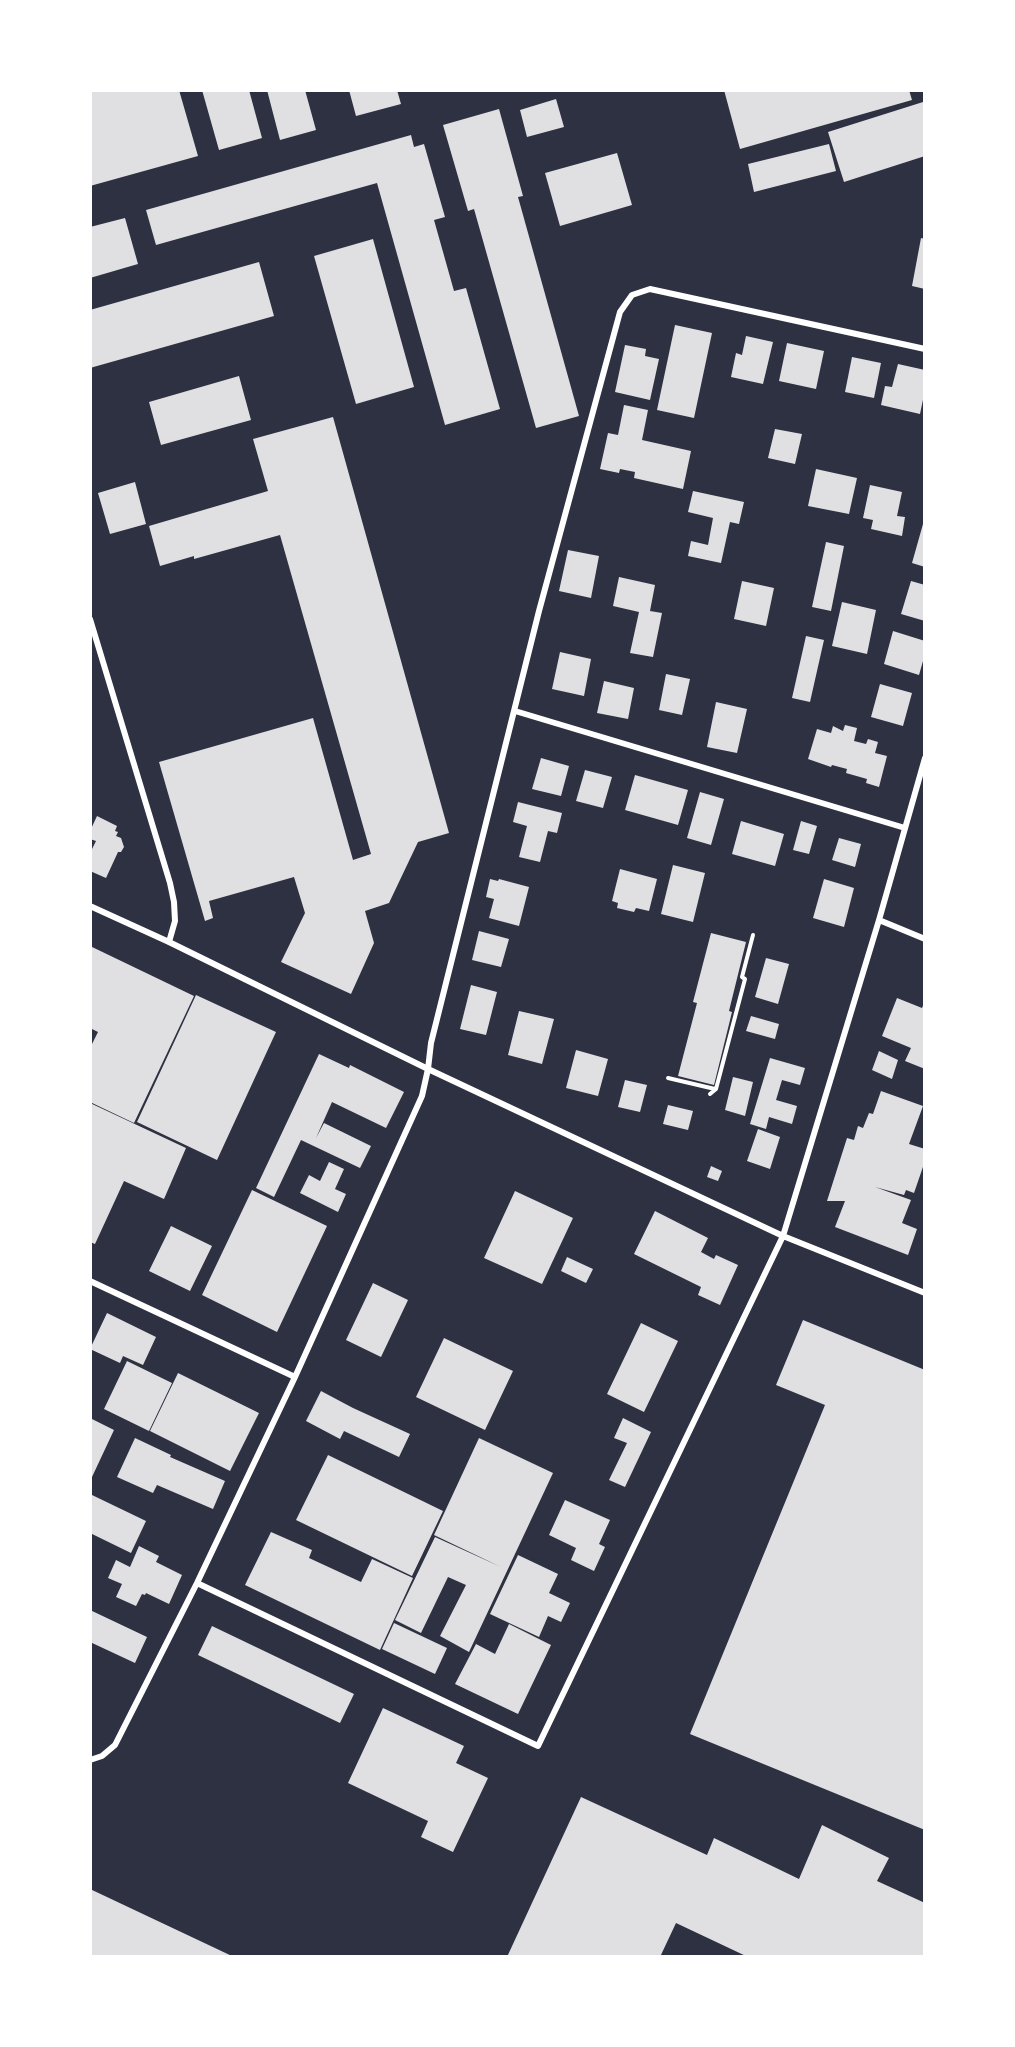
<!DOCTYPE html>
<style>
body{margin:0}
#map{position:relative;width:1015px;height:2047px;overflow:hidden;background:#2d3142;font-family:"Asap Condensed",sans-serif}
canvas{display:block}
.frame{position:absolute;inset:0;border:92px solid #fff;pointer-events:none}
</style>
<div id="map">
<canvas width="1015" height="2047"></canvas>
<div class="frame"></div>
</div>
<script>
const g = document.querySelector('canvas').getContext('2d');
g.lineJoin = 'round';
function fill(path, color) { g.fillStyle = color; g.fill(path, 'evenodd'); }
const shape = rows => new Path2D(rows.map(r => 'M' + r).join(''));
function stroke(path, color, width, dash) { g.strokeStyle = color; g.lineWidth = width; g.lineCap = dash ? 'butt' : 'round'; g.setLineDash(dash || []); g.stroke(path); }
fill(shape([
 [90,90,179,90,198,156,90,186],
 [202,90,249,90,262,138,219,150],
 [267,90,305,90,316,130,280,140],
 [349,90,397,90,401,104,356,116],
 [724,90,909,90,912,100,740,149],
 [556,99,564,127,527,137,520,110],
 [923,102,925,108,925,156,844,182,828,132],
 [499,109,523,196,518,197,579,416,536,428,474,209,468,211,443,125],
 [411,135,414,147,424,144,445,217,434,220,454,291,466,288,500,409,445,425,377,183,156,245,146,210],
 [829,144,836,171,754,192,748,164],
 [617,153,632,205,560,226,545,173],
 [125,218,138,264,90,278,90,227],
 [921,238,925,239,925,289,912,286],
 [373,239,414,387,356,404,314,256],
 [259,262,274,316,90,368,90,310],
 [675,325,712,333,694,418,657,410],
 [746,336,773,342,763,384,731,377,736,353,742,355],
 [787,343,824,351,816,389,779,381],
 [625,345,646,349,645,356,659,359,650,400,615,392],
 [852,357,881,363,874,398,845,392],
 [898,364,925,370,925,390,920,414,881,405,885,386,892,387],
 [239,376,251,420,161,445,149,402],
 [624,405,648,410,642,440,691,451,683,489,634,478,635,472,620,469,619,473,600,469,608,433,618,435],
 [333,417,449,833,418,842,389,903,365,911,374,943,351,994,281,962,305,913,294,877,209,901,213,918,205,921,159,762,313,718,353,860,371,854,280,535,194,559,194,556,160,566,149,526,268,491,253,439],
 [775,429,802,434,795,464,768,458],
 [816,469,857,478,849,514,808,506],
 [135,482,146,524,110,534,98,493],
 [870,485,902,492,897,516,905,517,902,536,871,529,873,520,863,518],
 [693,491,744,502,739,524,730,522,721,563,688,556,691,541,708,545,713,518,688,512],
 [923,524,925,524,925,567,912,563],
 [826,542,844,546,831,611,812,607],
 [568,550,599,556,591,598,559,591],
 [619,577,655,585,650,611,662,613,653,657,630,653,639,612,613,606],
 [742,581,774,588,766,626,734,619],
 [911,581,925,585,925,621,901,614],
 [842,602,876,610,867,654,832,646],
 [893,631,925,641,925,654,919,675,884,664],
 [806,636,824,640,810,702,792,698],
 [560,652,591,659,584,696,552,689],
 [666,674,690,679,682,715,659,710],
 [604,681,634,688,628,719,597,713],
 [880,684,912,693,903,726,871,717],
 [716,702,747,709,737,753,707,747],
 [845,725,857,728,854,741,866,744,868,739,878,742,875,753,887,756,879,787,866,783,867,779,846,773,847,769,832,765,831,767,808,759,817,729,831,733,833,726,843,731],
 [541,758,569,766,561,796,532,789],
 [585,770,612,777,603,808,576,801],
 [635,775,688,790,678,825,625,810],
 [700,792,724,799,711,845,687,838],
 [518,802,562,813,557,833,548,831,540,862,519,857,527,826,513,822],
 [97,816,117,826,115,831,118,832,116,836,121,838,124,847,121,852,118,852,106,878,90,871,90,853,96,841,90,839,90,831],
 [741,821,784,834,775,866,732,854],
 [801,821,817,826,809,854,793,850],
 [839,838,861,844,855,867,832,860],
 [673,865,705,873,693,922,661,914],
 [620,869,657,879,649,911,636,908,634,912,617,908,618,903,612,901],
 [490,879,498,881,499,879,529,887,519,926,489,918,494,899,486,897],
 [824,879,854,888,844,927,813,918],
 [479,931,509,939,501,967,472,960],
 [711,933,746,942,729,1011,732,1012,714,1085,678,1076,697,1003,693,1002],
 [90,946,194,996,134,1123,90,1102,90,1048,98,1032,90,1028],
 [766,958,789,964,778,1004,755,997],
 [471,985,497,992,486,1035,460,1029],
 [196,995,276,1032,217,1160,137,1122],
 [897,998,922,1008,925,1001,925,1069,905,1061,911,1048,882,1036],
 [519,1011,554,1019,542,1064,508,1055],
 [751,1016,779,1024,775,1039,746,1031],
 [576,1050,608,1059,598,1096,566,1088],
 [879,1051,898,1060,892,1079,872,1070],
 [319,1054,349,1068,350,1065,404,1092,386,1128,332,1102,316,1138,324,1123,371,1146,360,1168,301,1140,274,1197,256,1188],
 [770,1058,805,1068,800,1085,782,1080,776,1100,797,1106,792,1124,769,1117,766,1129,750,1124],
 [733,1077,753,1082,745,1116,725,1110],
 [625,1080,647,1085,640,1112,618,1107],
 [881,1091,923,1106,909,1144,925,1149,925,1161,914,1193,906,1190,904,1195,875,1187,911,1200,902,1223,917,1229,908,1255,835,1227,845,1201,827,1201,847,1138,854,1140,858,1126,863,1128,869,1113,873,1114],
 [90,1103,186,1148,164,1199,124,1181,95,1244,90,1242],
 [668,1105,693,1111,688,1130,663,1124],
 [758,1129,780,1137,770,1169,747,1161],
 [329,1162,344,1169,335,1189,346,1194,338,1212,300,1193,309,1175,320,1181],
 [711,1166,722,1171,718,1181,707,1177],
 [252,1190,327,1226,277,1332,202,1295],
 [515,1191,573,1218,542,1284,484,1258],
 [655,1211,708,1238,701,1252,714,1259,716,1255,738,1265,720,1305,698,1295,701,1287,634,1254],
 [171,1226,212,1246,190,1291,149,1271],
 [567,1257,593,1269,586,1283,561,1271],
 [373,1283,408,1300,381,1357,346,1340],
 [107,1313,156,1337,143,1365,123,1356,120,1363,90,1349],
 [803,1320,925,1370,925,1830,690,1734,825,1405,776,1385],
 [641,1323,678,1341,644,1412,607,1394],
 [444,1338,513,1371,485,1430,416,1397],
 [127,1361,172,1383,149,1431,104,1409],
 [178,1373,259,1413,230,1471,150,1431],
 [321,1391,353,1408,410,1434,399,1457,344,1431,340,1439,306,1421],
 [90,1418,114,1430,92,1477,90,1477],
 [623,1418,651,1432,625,1487,609,1480,627,1443,614,1438],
 [135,1438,171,1455,170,1457,225,1481,213,1509,157,1485,153,1493,117,1477],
 [479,1438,553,1473,469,1652,440,1636,466,1585,448,1577,421,1633,395,1620,435,1537,501,1567,434,1535],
 [328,1455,443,1511,412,1576,296,1520],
 [92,1495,146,1521,131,1553,90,1533,90,1499],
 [565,1500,610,1520,599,1544,605,1547,594,1571,571,1560,576,1548,549,1535],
 [271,1532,312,1550,309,1558,361,1582,372,1559,413,1578,380,1650,245,1585],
 [139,1546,159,1556,156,1562,182,1575,169,1604,146,1593,145,1595,142,1594,136,1606,116,1597,122,1584,108,1578,116,1560,130,1567],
 [518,1555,558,1574,549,1593,570,1603,561,1622,548,1616,539,1637,490,1614],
 [90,1610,147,1637,135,1663,90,1642],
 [394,1623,447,1648,435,1674,382,1649],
 [509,1624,551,1645,518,1714,455,1684,476,1644,495,1654],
 [212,1626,354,1694,340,1723,198,1655],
 [383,1708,464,1746,456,1763,488,1778,453,1852,421,1837,428,1821,348,1783],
 [581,1797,707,1855,714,1838,799,1879,822,1825,889,1858,877,1881,925,1903,925,1957,748,1957,676,1923,660,1957,507,1957],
 [90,1889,234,1957,90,1957]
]), '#e0e0e3');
stroke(shape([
 [668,1078,715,1089],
 [710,1094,716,1089,745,979,742,977,753,935]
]), '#fff', 4);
stroke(shape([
 [90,619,170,883,174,902,175,921,169,942],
 [515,711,905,828],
 [90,906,169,942,428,1069,783,1236,925,1293],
 [879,920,925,939],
 [90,1281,295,1377],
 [197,1583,538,1746,783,1236,879,920,925,758],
 [90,1760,102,1756,115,1745,197,1583,295,1377,422,1096,428,1069,431,1043,539,611,620,312,632,295,650,289,925,349]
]), '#fff', 6);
</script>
